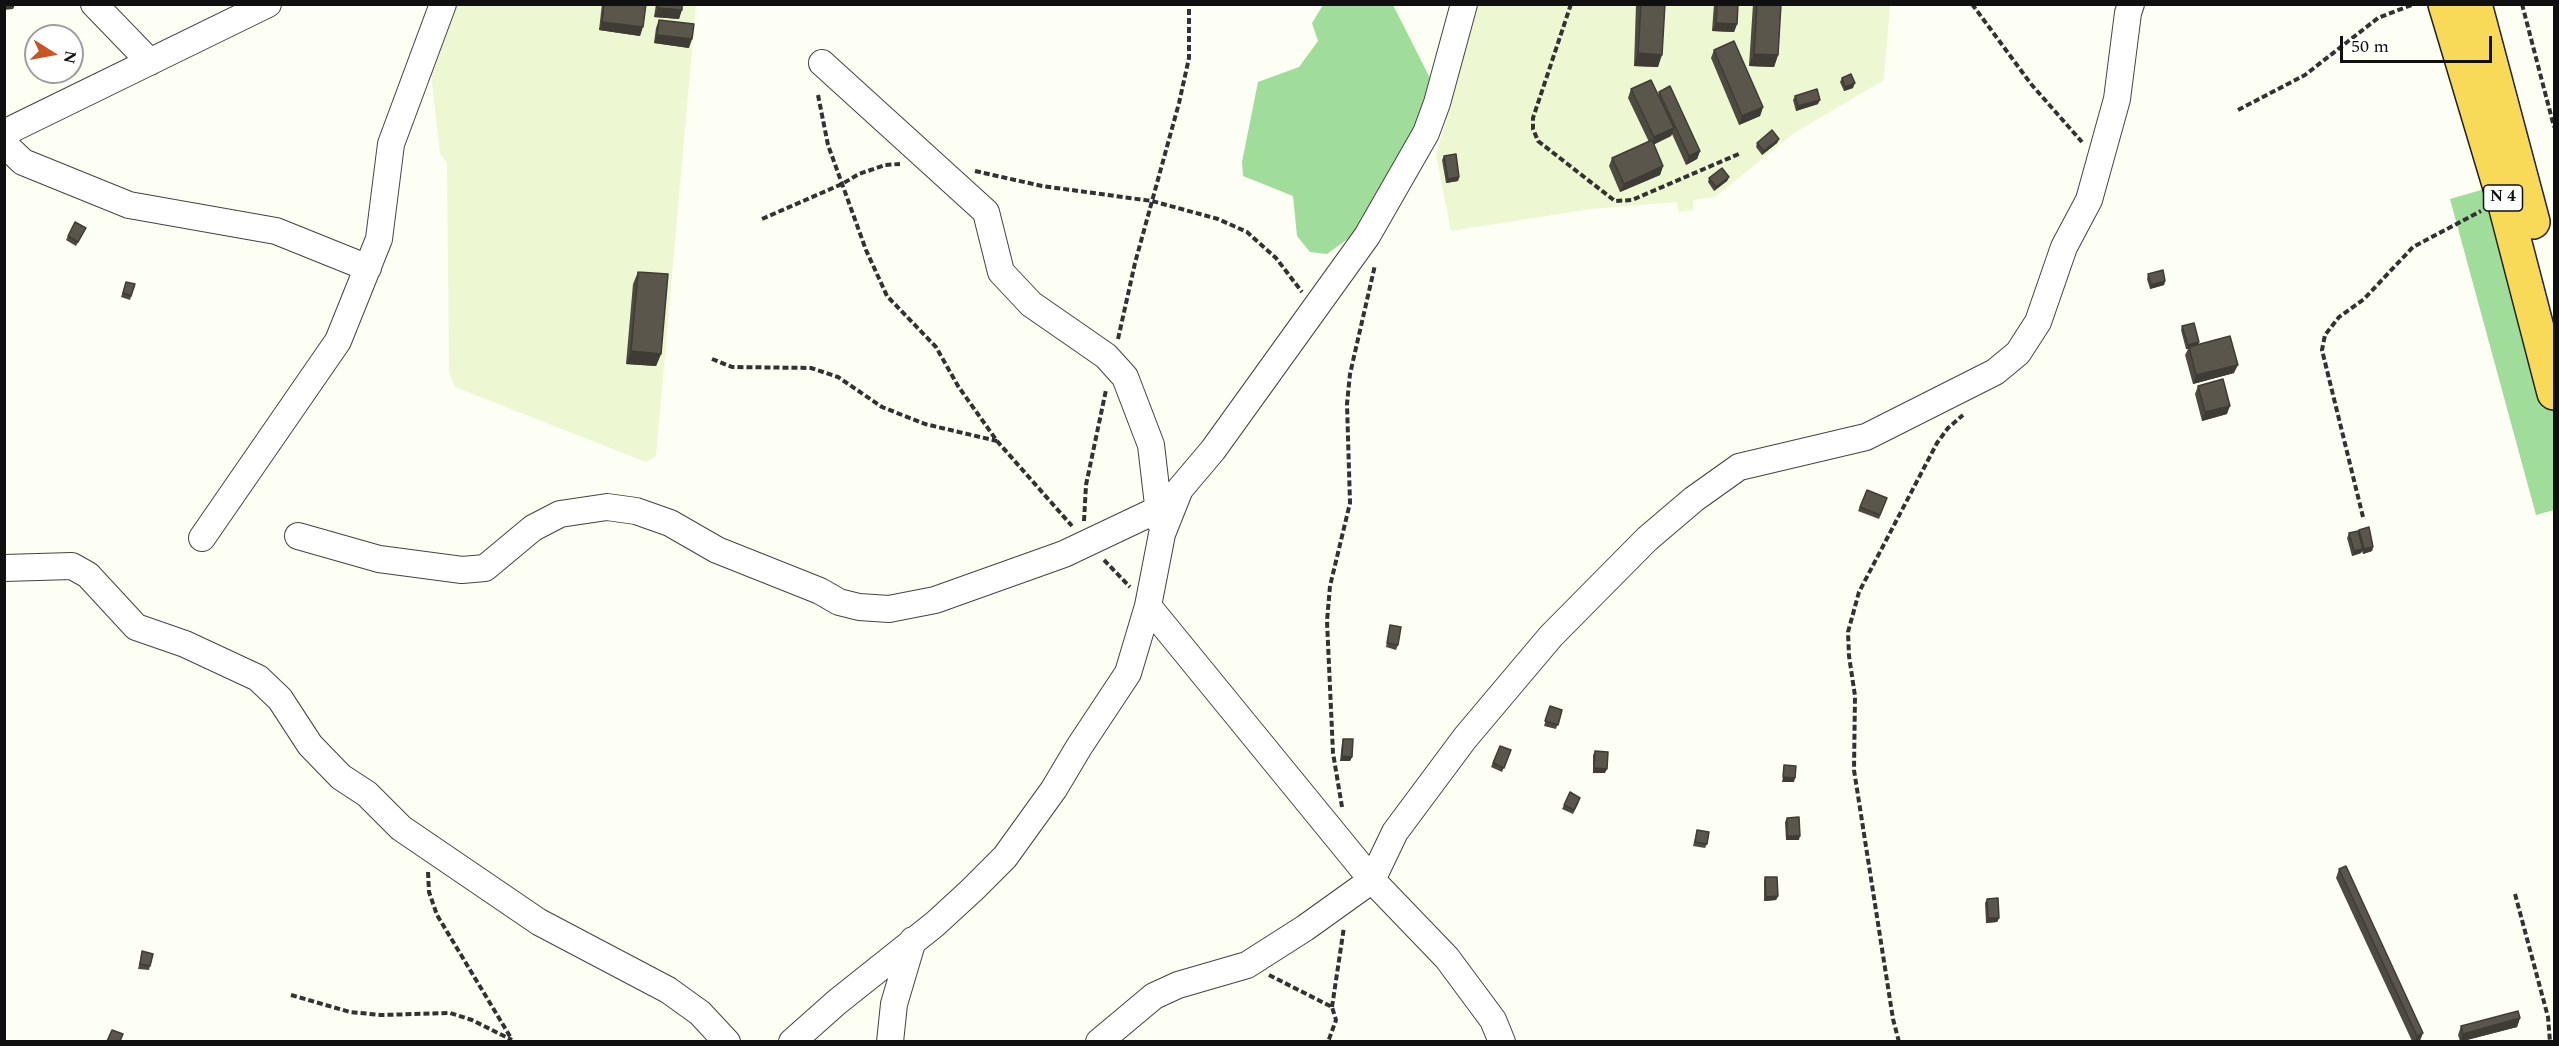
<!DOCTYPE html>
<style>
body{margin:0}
#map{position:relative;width:2559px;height:1046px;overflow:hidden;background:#fdfff4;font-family:Spectral,serif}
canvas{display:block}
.frame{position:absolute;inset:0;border:6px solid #101010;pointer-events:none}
.north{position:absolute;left:24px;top:24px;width:60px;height:60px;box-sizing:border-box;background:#fff;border:2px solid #9f9f9f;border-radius:50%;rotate:101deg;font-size:16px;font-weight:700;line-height:24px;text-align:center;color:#101010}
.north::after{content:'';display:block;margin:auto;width:21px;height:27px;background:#c75422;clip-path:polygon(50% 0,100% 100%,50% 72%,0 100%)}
.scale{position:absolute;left:2340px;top:36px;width:152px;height:27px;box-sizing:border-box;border:3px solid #101010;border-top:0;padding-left:8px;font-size:18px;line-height:21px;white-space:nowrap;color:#101010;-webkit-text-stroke:4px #fff;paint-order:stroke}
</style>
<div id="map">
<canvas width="2559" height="1046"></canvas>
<div class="frame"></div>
<div class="north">N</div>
<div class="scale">50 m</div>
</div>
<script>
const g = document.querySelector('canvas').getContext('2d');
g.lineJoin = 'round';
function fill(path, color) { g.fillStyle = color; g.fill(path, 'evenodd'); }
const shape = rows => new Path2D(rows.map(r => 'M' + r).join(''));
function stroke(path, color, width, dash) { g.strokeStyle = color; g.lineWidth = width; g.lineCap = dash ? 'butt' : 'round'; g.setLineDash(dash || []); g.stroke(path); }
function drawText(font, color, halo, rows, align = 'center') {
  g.font = font + ' Spectral,serif'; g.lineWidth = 6; g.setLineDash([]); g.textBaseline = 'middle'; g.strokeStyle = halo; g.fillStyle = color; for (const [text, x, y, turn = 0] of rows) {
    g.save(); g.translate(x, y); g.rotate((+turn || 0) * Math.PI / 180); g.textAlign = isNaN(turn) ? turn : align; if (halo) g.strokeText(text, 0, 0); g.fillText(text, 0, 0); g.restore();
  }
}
fill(shape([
 [455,5,696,5,656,456,646,462,455,387,449,372,447,163,440,153,430,66],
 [1477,5,1890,5,1884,80,1794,133,1715,197,1693,200,1693,210,1678,212,1677,202,1591,209,1451,231,1436,155]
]), '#edf7d2');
fill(shape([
 [1323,5,1393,5,1430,78,1424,120,1356,233,1327,254,1310,252,1297,236,1293,196,1243,176,1242,162,1258,82,1299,67,1318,41,1312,23],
 [2495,186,2554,404,2554,510,2536,515,2450,199]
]), '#a0dd9a');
const minor = shape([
 [94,4,150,62],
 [822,63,986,212,1001,272,1031,304,1106,356,1125,377,1151,445,1160,522],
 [4,133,268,4],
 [4,144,23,162,129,205,276,231,368,268],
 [298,536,379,559,462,570,485,568,533,528,560,514,607,507,636,511,670,523,717,550,820,591,839,602,859,607,889,609,935,600,1064,554,1159,509,1177,492],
 [202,538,338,341,379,239,391,144,443,4],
 [4,568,72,566,88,575,136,627,185,644,258,678,280,699,310,745,341,777,367,794,401,828,539,922,668,990,700,1013,727,1042],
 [1148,606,1372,880,1447,958,1493,1020,1502,1042],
 [792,1042,837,1002,935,924,972,890,1005,857,1054,789,1079,747,1128,673,1148,606,1162,534,1180,489,1213,450,1367,236,1426,133,1437,103,1464,4],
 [890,1042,894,1004,913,940],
 [1099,1042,1154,996,1178,985,1247,965,1305,928,1372,880,1395,832,1465,738,1551,636,1647,539,1694,499,1739,467,1866,437,1995,372,2018,353,2038,322,2064,247,2089,200,2117,99,2128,13,2131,4]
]);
const highway = shape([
 [2445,4,2504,201,2554,393],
 [2475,4,2533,222]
]);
stroke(minor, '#434343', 28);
stroke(highway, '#212121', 36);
stroke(shape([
 [1571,4,1533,118,1533,129,1538,141,1615,201,1632,200,1741,153],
 [1972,4,2031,84,2082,142],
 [2522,4,2554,127],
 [818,95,828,145,866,250,887,296,936,347,958,386,997,441,1072,526],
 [2238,110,2305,75,2378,18,2414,4],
 [975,171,1042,186,1152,201,1218,219,1247,232,1276,258,1302,292],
 [762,219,842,184,859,174,885,165,900,164],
 [1118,339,1135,263,1179,103,1189,58,1189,4],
 [712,359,732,367,811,368,838,377,882,407,925,424,997,441],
 [2363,517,2322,350,2325,335,2339,317,2364,299,2413,247,2481,211],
 [1084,521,1086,485,1106,390],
 [1104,560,1130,587],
 [1342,807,1333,753,1327,621,1330,586,1350,503,1347,404,1350,374,1375,265],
 [428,872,429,892,437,915,511,1038],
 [2515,894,2548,1017,2550,1042],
 [1269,975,1332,1007,1336,1020,1328,1042],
 [291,995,350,1012,381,1015,450,1013,472,1020,512,1040],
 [1332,1007,1344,927],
 [1899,1042,1893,1019,1854,770,1855,696,1849,656,1848,632,1859,592,1937,443,1948,428,1963,415]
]), '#323232', 4, [6, 3]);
stroke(minor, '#fff', 26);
stroke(highway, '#f8da58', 33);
fill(shape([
 [602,4,646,4,640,36,599,30],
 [656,4,682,4,679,19,654,17],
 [1636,4,1665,4,1658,67,1634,66],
 [1714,4,1738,4,1737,24,1734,32,1712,31],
 [1753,4,1781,4,1778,55,1774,67,1749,66],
 [659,20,689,48,654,43,656,28],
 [1714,50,1763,107,1760,116,1739,125,1711,58],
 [1842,78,1853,88,1844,91,1840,82],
 [1631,89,1658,95,1659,92,1700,151,1697,159,1686,165,1672,134,1671,136,1654,144,1663,166,1660,175,1620,192,1609,166,1612,158,1649,142,1628,98],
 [1795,96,1818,104,1796,111,1793,100],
 [1779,139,1777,143,1762,155,1756,147,1757,143],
 [1444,156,1459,177,1458,181,1446,183,1442,160],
 [1729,177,1727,181,1714,191,1708,182,1709,178],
 [84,232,76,246,66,240,68,236],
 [638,272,661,354,656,366,626,364,633,284],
 [2148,274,2165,281,2164,285,2150,289,2147,279],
 [126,282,135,284,130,300,121,297],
 [2182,326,2199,342,2198,344,2234,373,2193,384,2185,355,2188,349,2186,349,2181,330],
 [2198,386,2227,414,2202,421,2195,394],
 [1867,490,1887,498,1879,519,1858,511],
 [2359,530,2373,547,2372,551,2363,554,2362,551,2361,553,2352,556,2347,538,2349,533,2358,532],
 [1390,625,1398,645,1396,650,1386,647],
 [1550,706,1562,710,1556,729,1544,726],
 [1343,739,1352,757,1350,761,1340,761,1342,743],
 [1500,746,1511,750,1502,772,1491,767],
 [1595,751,1605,773,1593,773,1593,755],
 [1579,802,1573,814,1562,809,1564,805],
 [1787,818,1799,840,1786,840,1785,822],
 [1697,830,1707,844,1705,848,1693,846],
 [2339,869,2420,1041,2412,1041,2336,878],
 [1765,877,1778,896,1776,900,1764,901,1764,881],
 [1987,899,1999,918,1997,922,1986,923,1985,903],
 [142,951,150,966,149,970,138,969],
 [2520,1018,2517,1027,2463,1041,2460,1041,2458,1035,2461,1026]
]), '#4d4a41');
fill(shape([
 [15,5,13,9,4,10,4,6],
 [658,8,682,10,679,19,654,17],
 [602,22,643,27,640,36,599,30],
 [1716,23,1737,24,1734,32,1712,31],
 [657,35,692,39,689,48,654,43],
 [1638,53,1662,55,1658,67,1634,66],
 [1754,54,1778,55,1774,67,1749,66],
 [1855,83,1853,88,1844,91,1845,87],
 [1820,100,1818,104,1796,111,1798,106],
 [1763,107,1760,116,1739,125,1742,116],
 [1674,128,1671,136,1651,146,1654,137],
 [1779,139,1777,143,1762,155,1764,151],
 [1700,151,1697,159,1686,165,1689,156],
 [1663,166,1660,175,1620,192,1624,184],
 [1459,177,1458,181,1446,183,1448,179],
 [1729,177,1727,181,1714,191,1716,187],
 [2165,281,2164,285,2150,289,2151,285],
 [2199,342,2198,346,2189,347,2188,349,2186,349,2188,345],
 [631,351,661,354,656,366,626,364],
 [2238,365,2234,373,2193,384,2196,375],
 [2230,406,2227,414,2202,421,2205,412],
 [2373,547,2372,551,2363,554,2364,549],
 [2363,549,2361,553,2352,556,2354,551],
 [1342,756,1352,757,1350,761,1340,761],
 [1594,768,1607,769,1605,773,1593,773],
 [1783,777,1795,778,1794,782,1782,782],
 [1787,836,1800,836,1799,840,1786,840],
 [1778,896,1776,900,1764,901,1766,897],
 [1988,918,1999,918,1997,922,1986,923],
 [2520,1018,2517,1027,2463,1041,2460,1041,2463,1034],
 [2423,1033,2420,1041,2415,1041,2417,1036]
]), '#3f3c35');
const building = shape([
 [4,4,15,4,15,5,4,6,4,4],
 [604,4,646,4,643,27,602,22,604,4],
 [658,4,682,4,682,10,658,8,658,4],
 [1641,4,1665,4,1662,55,1638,53,1641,4],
 [1717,4,1738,4,1737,24,1716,23,1717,4],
 [1757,4,1781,4,1778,55,1754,54,1757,4],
 [659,20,694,24,692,39,657,35,659,20],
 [1734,41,1763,107,1742,116,1714,50,1734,41],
 [1851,74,1855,83,1845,87,1842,78,1851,74],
 [1651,80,1674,128,1654,137,1631,89,1651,80],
 [1670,86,1700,151,1689,156,1659,92,1670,86],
 [1817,89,1820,100,1798,106,1795,96,1817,89],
 [1772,130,1779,139,1764,151,1757,143,1772,130],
 [1652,140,1663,166,1624,184,1612,158,1652,140],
 [1456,154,1459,177,1448,179,1444,156,1456,154],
 [1722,168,1729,177,1716,187,1709,178,1722,168],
 [75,222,86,228,78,242,68,236,75,222],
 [2163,270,2165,281,2151,285,2148,274,2163,270],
 [638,272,668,274,661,354,631,351,638,272],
 [126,282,135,284,131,296,123,293,126,282],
 [2194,323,2199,342,2188,345,2182,326,2194,323],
 [2230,336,2238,365,2196,375,2189,347,2230,336],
 [2223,379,2230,406,2205,412,2198,386,2223,379],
 [1867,490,1887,498,1880,515,1860,507,1867,490],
 [2369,527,2373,547,2364,549,2359,530,2369,527],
 [2358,531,2363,549,2354,551,2349,533,2358,531],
 [1390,625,1401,627,1398,645,1387,643,1390,625],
 [1550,706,1562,710,1558,725,1545,721,1550,706],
 [1343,739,1353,739,1352,757,1342,756,1343,739],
 [1500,746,1511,750,1504,768,1493,763,1500,746],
 [1595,751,1608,752,1607,769,1594,768,1595,751],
 [1784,765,1796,766,1795,778,1783,777,1784,765],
 [1570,792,1580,798,1574,810,1564,805,1570,792],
 [1799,817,1800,836,1787,836,1787,818,1799,817],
 [1697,830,1709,832,1707,844,1695,842,1697,830],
 [2346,866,2423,1033,2417,1036,2339,869,2346,866],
 [1765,877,1777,877,1778,896,1766,897,1765,877],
 [1998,898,1999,918,1988,918,1987,899,1998,898],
 [142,951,153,954,150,966,140,964,142,951],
 [2518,1011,2520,1018,2463,1034,2461,1026,2518,1011],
 [112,1030,123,1034,120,1041,107,1041,112,1030]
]);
fill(building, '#5a564c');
stroke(building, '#3f3c35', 1.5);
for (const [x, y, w] of [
 [2503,198,39]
]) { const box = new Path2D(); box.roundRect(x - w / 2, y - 13, w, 26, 4.5); g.fillStyle = '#fff'; g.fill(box); stroke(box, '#101010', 1.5); }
drawText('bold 16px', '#101010', null, [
 ["N 4",2503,198]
]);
</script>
